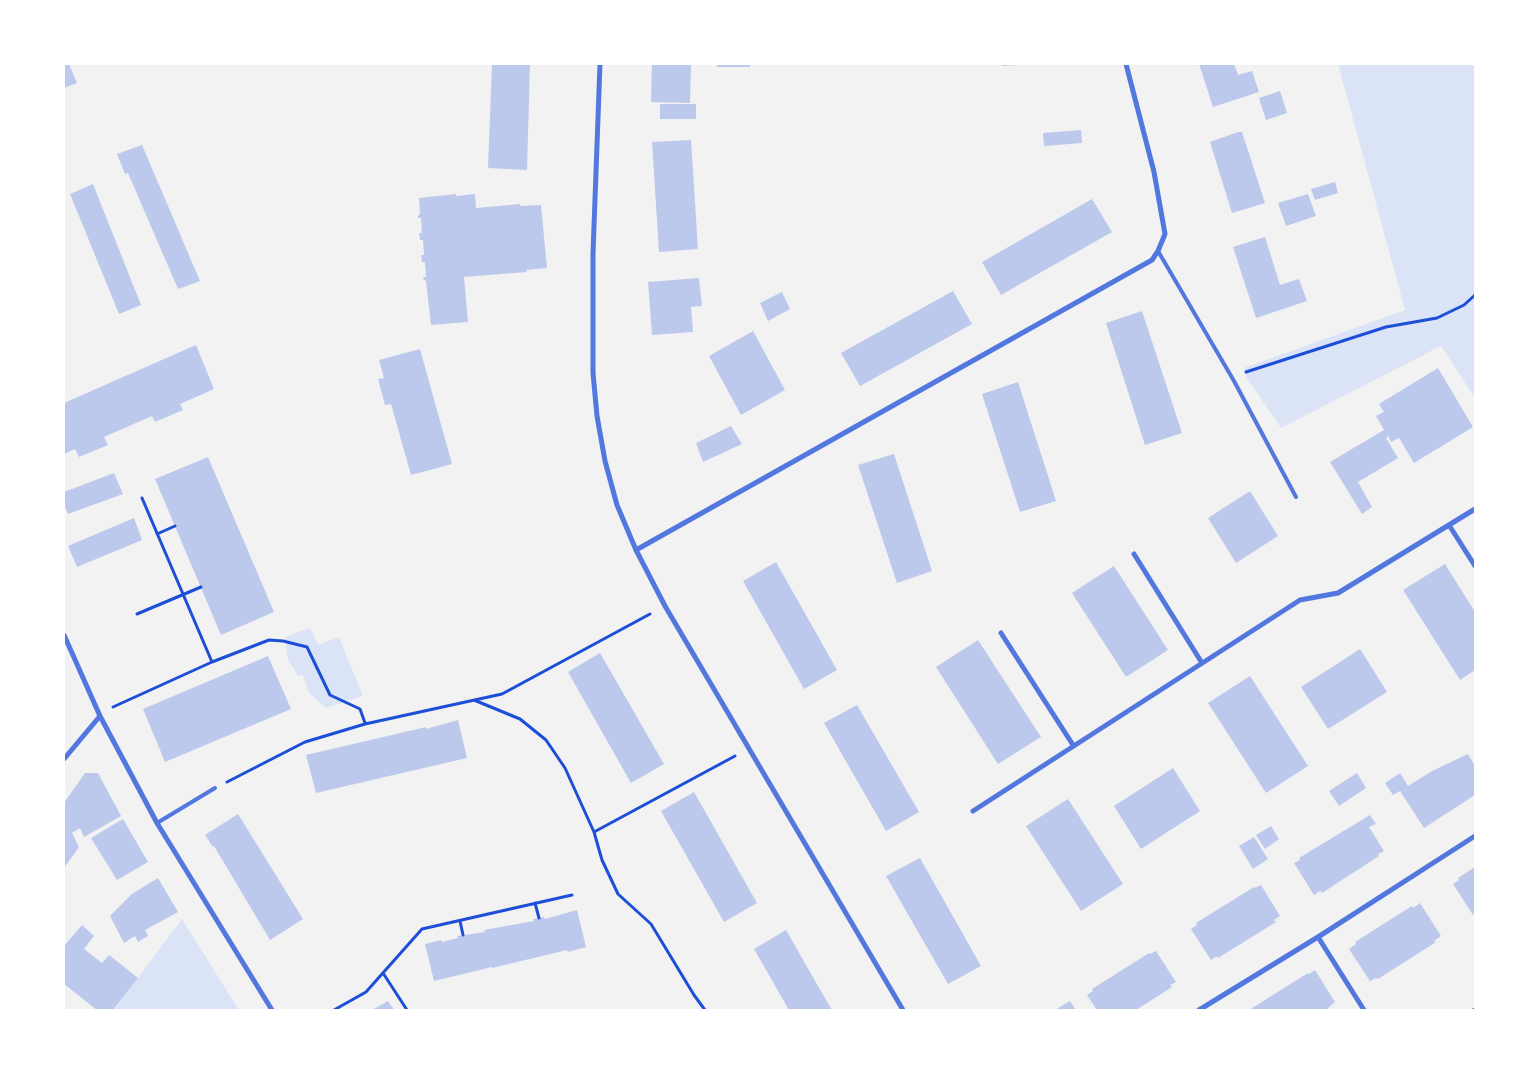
<!DOCTYPE html>
<style>
body{margin:0}
#map{position:relative;width:1539px;height:1074px;overflow:hidden;background:#f2f2f2;font-family:"PT Serif",serif}
canvas{display:block}
.frame{position:absolute;inset:0;border:65px solid #fff;pointer-events:none}
</style>
<div id="map">
<canvas width="1539" height="1074"></canvas>
<div class="frame"></div>
</div>
<script>
const g = document.querySelector('canvas').getContext('2d');
g.lineJoin = 'round';
function fill(path, color) { g.fillStyle = color; g.fill(path, 'evenodd'); }
const shape = rows => new Path2D(rows.map(r => 'M' + r).join(''));
function stroke(path, color, width, dash) { g.strokeStyle = color; g.lineWidth = width; g.lineCap = dash ? 'butt' : 'round'; g.setLineDash(dash || []); g.stroke(path); }
fill(shape([
 [1338,64,1475,64,1475,398,1441,346,1281,428,1245,375,1244,368,1405,310],
 [310,628,318,645,339,637,363,696,326,708,309,693,303,675,298,676,288,659,285,637],
 [182,919,239,1010,114,1010]
]), '#dbe4f7');
fill(shape([
 [64,64,69,64,77,83,64,88],
 [492,64,530,64,527,170,488,168],
 [652,64,691,64,690,103,651,102],
 [717,64,750,64,750,67,717,67],
 [1002,64,1019,64,1019,65,1002,66],
 [1199,64,1234,64,1238,75,1252,71,1259,92,1213,107],
 [1280,91,1287,113,1266,120,1259,98],
 [660,104,696,104,696,119,660,119],
 [1081,130,1082,143,1044,146,1043,133],
 [1238,132,1242,132,1265,203,1232,213,1210,142],
 [691,140,698,249,659,252,652,142],
 [142,145,200,281,178,289,128,173,125,174,117,154],
 [1335,182,1338,193,1315,200,1311,189],
 [93,184,141,305,119,314,70,194],
 [456,194,456,196,475,194,476,208,520,204,520,206,541,205,547,268,526,270,527,272,464,277,468,322,431,325,426,281,424,280,423,277,426,277,425,262,422,262,421,255,424,255,423,240,420,240,419,233,422,233,421,218,418,218,418,216,420,214,419,198],
 [1308,194,1316,216,1286,226,1278,203],
 [1092,199,1112,232,1001,295,982,262],
 [1265,237,1280,285,1299,279,1307,301,1256,318,1233,247],
 [699,278,702,306,691,307,693,332,652,335,648,282],
 [953,291,972,324,860,386,841,353],
 [782,292,790,309,768,321,760,303],
 [1142,311,1182,433,1145,445,1106,323],
 [753,331,785,390,741,415,709,356],
 [196,345,214,389,180,404,183,410,155,422,152,416,104,437,108,445,79,457,75,449,64,454,64,403],
 [420,349,452,464,411,475,391,404,385,405,378,379,384,378,379,360],
 [1438,368,1473,427,1414,463,1399,438,1391,442,1388,436,1386,438,1398,458,1358,482,1372,507,1362,514,1330,462,1384,430,1376,416,1384,412,1379,404],
 [1018,382,1056,501,1020,512,982,394],
 [731,426,742,444,703,462,696,443],
 [894,454,932,571,897,583,858,465],
 [208,457,274,612,221,635,155,479],
 [114,473,123,494,68,514,64,505,64,492],
 [1250,491,1278,536,1236,563,1208,518],
 [134,518,142,540,77,567,68,546],
 [776,562,837,670,804,689,743,581],
 [1445,564,1475,612,1475,670,1460,680,1403,590],
 [1114,566,1168,650,1126,677,1072,593],
 [978,640,1041,737,998,764,936,667],
 [1360,649,1387,692,1328,729,1301,687],
 [600,653,664,764,631,783,568,672],
 [268,656,291,709,165,762,143,709],
 [1250,676,1308,766,1266,793,1208,703],
 [857,705,919,812,886,831,824,723],
 [458,720,467,758,316,793,306,755,426,727,426,729],
 [1468,754,1475,766,1475,795,1424,828,1400,791,1393,795,1385,783,1400,773,1408,786,1432,771],
 [1173,768,1200,811,1141,849,1114,806],
 [85,773,98,773,121,816,84,837,80,828,72,833,79,847,64,868,64,803],
 [1357,773,1366,788,1339,806,1329,791],
 [694,792,757,903,724,922,661,811],
 [1068,799,1123,884,1081,911,1026,826],
 [238,814,303,919,270,940,214,846,213,847,205,835],
 [1370,815,1376,824,1369,827,1384,851,1378,854,1379,856,1322,893,1320,891,1314,895,1294,863,1300,860,1299,858],
 [123,819,148,862,117,880,91,838],
 [1271,826,1279,839,1265,849,1256,835],
 [1254,837,1268,859,1253,869,1239,846],
 [920,858,981,966,948,984,886,876],
 [1475,867,1475,914,1473,915,1453,884,1459,880,1458,878],
 [158,878,178,912,145,930,148,936,138,942,135,936,124,943,110,916,132,894],
 [1261,885,1280,916,1274,920,1276,922,1218,958,1217,956,1211,960,1191,929,1197,925,1196,923,1254,887,1255,888],
 [1420,903,1441,936,1434,941,1436,942,1378,979,1376,978,1370,981,1349,949,1356,944,1355,942,1412,906,1413,908],
 [577,910,586,947,568,952,567,950,492,968,492,967,434,981,425,944,441,940,442,942,458,938,457,936,485,932,484,930,534,921,533,919,539,918,544,917,545,919],
 [82,925,94,936,84,949,102,963,109,955,138,978,113,1010,97,1010,64,984,64,946],
 [786,930,818,986,832,1010,789,1010,754,949],
 [1156,951,1176,982,1170,985,1172,987,1136,1010,1097,1010,1087,995,1093,991,1092,989,1149,953,1150,954],
 [1315,970,1335,1002,1326,1010,1249,1010,1308,973,1309,974],
 [388,1001,394,1010,372,1010],
 [1070,1001,1076,1010,1055,1010]
]), '#bdc9ec');
stroke(shape([
 [1246,372,1386,327,1437,318,1464,305,1475,295],
 [157,534,175,526],
 [137,614,201,587],
 [212,662,269,640,283,641,307,647,330,695,360,709,365,723],
 [474,700,520,719,546,740,565,768,594,832,602,860,618,894,651,924,694,995,705,1010],
 [113,707,212,662,142,498],
 [227,782,305,742,365,724,502,694,650,614],
 [594,832,735,756],
 [535,903,539,918],
 [460,921,463,935],
 [383,973,407,1010],
 [334,1010,366,992,422,929,572,895],
 [1473,1010,1475,1009]
]), '#1d4ed8', 3);
stroke(shape([
 [1158,251,1234,381,1296,497],
 [157,823,215,788]
]), '#5277de', 4);
stroke(shape([
 [600,64,593,253,593,373,597,416,605,461,617,505,636,550,665,606,903,1010],
 [1449,525,1475,566],
 [636,550,1152,260,1158,251,1165,234,1154,172,1126,64],
 [1134,554,1202,663],
 [1001,633,1073,745],
 [64,635,100,716,157,823,272,1010],
 [64,759,100,716],
 [973,811,1300,600,1338,593,1475,509],
 [1318,937,1364,1010],
 [1199,1010,1318,937,1475,836]
]), '#5277de', 5);
</script>
